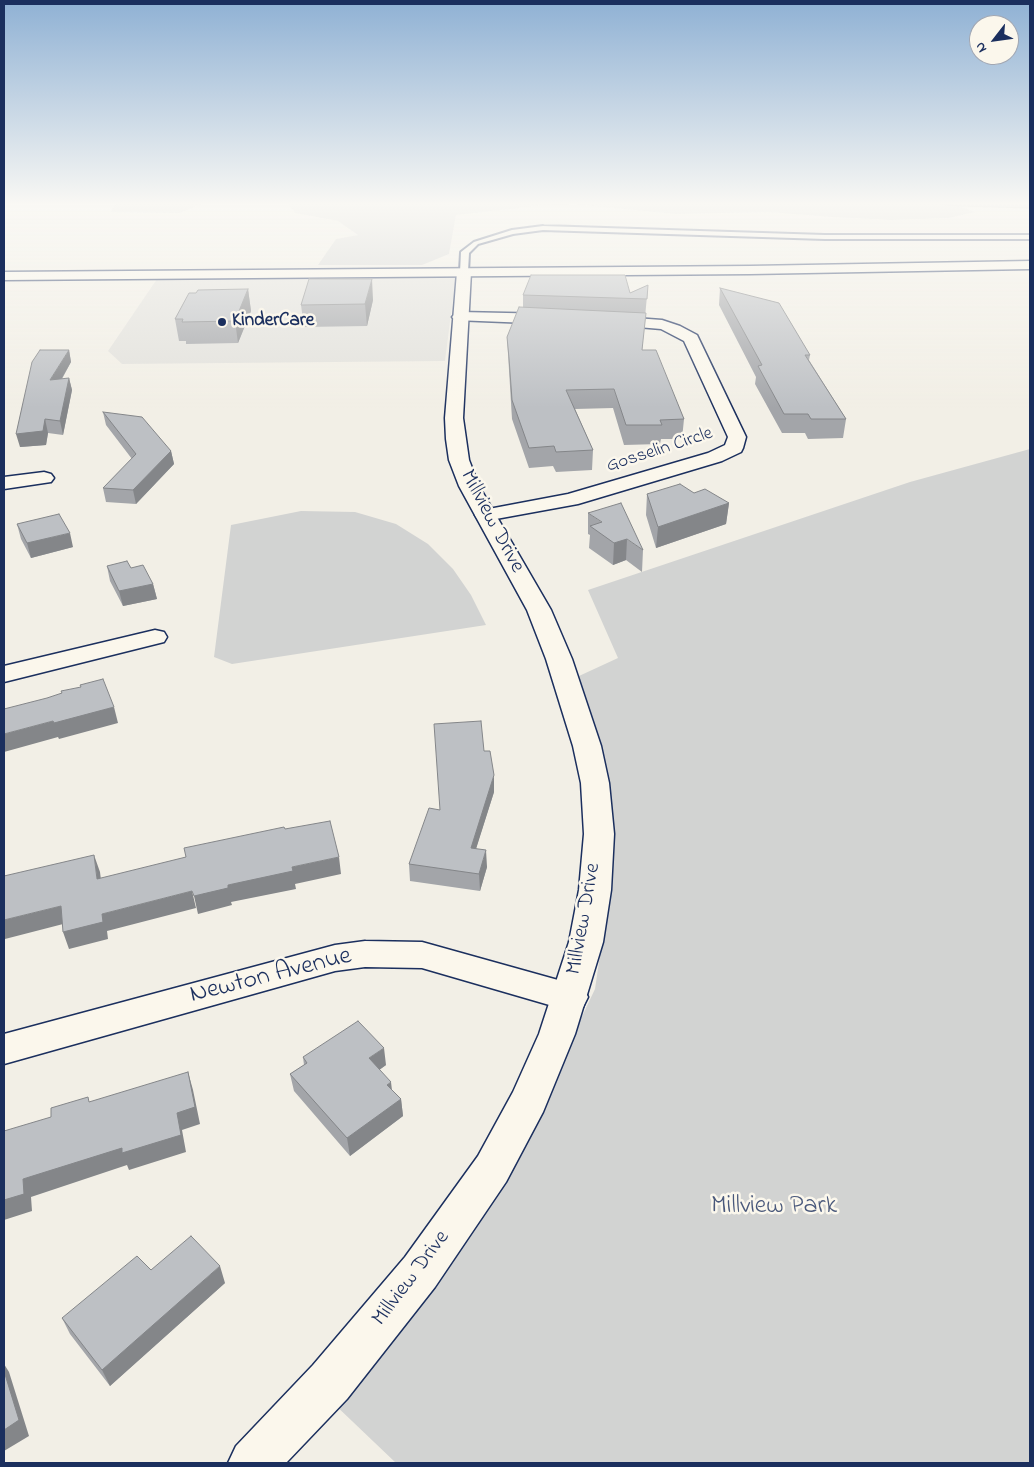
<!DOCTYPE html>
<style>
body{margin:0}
#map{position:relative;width:1034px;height:1467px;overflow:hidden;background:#f2efe6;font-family:"Indie Flower",sans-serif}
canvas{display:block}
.frame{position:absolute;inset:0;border:5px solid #1b2f5e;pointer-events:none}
.north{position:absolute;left:969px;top:15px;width:50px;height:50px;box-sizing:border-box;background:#fbf7ec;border:1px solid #a1a7b3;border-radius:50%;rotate:240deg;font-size:14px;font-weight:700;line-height:20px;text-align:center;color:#1b2f5e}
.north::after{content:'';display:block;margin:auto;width:18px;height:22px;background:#1b2f5e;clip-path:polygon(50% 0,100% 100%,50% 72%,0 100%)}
</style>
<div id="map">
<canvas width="1034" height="1467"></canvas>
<div class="frame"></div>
<div class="north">N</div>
</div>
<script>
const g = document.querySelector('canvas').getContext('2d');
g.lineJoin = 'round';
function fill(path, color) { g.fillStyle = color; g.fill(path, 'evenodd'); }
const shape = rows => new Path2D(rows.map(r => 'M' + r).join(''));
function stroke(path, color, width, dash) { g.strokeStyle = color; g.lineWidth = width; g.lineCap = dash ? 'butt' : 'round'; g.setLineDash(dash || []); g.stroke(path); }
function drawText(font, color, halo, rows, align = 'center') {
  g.font = font + ' "Indie Flower",sans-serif'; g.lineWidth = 5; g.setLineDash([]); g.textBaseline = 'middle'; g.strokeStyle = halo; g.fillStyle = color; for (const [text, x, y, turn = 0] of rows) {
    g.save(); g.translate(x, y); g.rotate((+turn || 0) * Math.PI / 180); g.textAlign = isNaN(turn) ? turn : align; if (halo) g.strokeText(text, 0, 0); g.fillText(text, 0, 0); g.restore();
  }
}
fill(shape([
 [456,275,445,361,122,364,108,351,159,276]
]), '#e2e1dc');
fill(shape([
 [118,202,207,202,179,213,110,212],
 [282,202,920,202,958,206,975,212,949,218,892,220,831,217,771,212,675,214,575,204,545,205,456,215,449,254,422,265,318,265,336,239,358,235,338,221,295,213,289,204],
 [1030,449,1030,1463,396,1463,331,1401,506,1177,595,989,610,887,605,778,579,676,618,658,588,590,910,482],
 [301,511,355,512,396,524,428,544,453,569,471,595,486,625,232,664,214,657,231,525]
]), '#d2d3d2');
const water = shape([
 [920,202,1030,202,1030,208,958,206,920,202]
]);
fill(water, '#a9adb7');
stroke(water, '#707b93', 1);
const service = shape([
 [543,226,825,235,1030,235,1030,239,825,239,543,230,513,234,478,244,469,253,468,272,464,274,460,272,461,252,474,242,512,230,543,226]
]);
const minor = shape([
 [460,312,553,314,558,316,561,319,558,322,553,324,455,320,452,317,455,314,460,312],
 [608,316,662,320,680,326,697,335,746,437,743,448,741,452,722,461,578,504,485,521,478,519,475,515,478,511,568,494,708,453,725,445,728,437,684,341,661,329,603,324,600,321,603,318,608,316],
 [44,472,51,474,54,478,51,482,4,489,4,477,44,472],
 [155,630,164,632,167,637,164,642,4,682,4,666,155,630],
 [365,941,422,942,583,987,588,997,583,1007,570,1011,422,968,365,967,335,971,4,1064,4,1034,335,945,365,941]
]);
const tertiary = shape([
 [464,268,471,272,463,418,469,460,479,486,551,610,572,659,601,746,609,783,614,834,611,890,603,942,575,1034,543,1112,506,1182,435,1287,347,1399,286,1463,228,1463,236,1446,313,1365,405,1257,478,1156,513,1092,539,1034,569,942,579,890,584,834,581,783,573,746,546,659,527,610,459,486,449,460,446,439,445,418,457,272,464,268]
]);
const primary = shape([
 [1030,261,1030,269,750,274,4,280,4,272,750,266,1030,261]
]);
stroke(service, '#1b2f5e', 4);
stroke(minor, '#1b2f5e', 3);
stroke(tertiary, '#1b2f5e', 3);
stroke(primary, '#1b2f5e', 3);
fill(service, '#fbf7ec');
fill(minor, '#fbf7ec');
fill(tertiary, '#fbf7ec');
fill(primary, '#fbf7ec');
fill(shape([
 [648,285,642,350,684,419,682,439,661,439,660,444,624,445,613,408,575,409,593,450,592,470,556,472,553,466,529,468,512,419,508,354,507,337,523,308,523,295,630,293],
 [720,288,810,355,809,360,846,419,843,438,808,439,805,433,782,433,755,384,756,377,719,305],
 [248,289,251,311,238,343,186,344,186,341,179,341,175,319],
 [373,300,367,326,304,327,301,305],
 [69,350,71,362,62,379,69,378,72,390,63,435,48,433,46,445,20,447],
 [103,412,171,451,174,464,136,504,106,502,103,488,132,459,106,425],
 [694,493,729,503,726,524,656,548,646,515,647,494],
 [588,513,643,550,642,572,626,560,613,565,589,548,590,535,588,534],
 [17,524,73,547,31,558,21,539],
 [107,566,131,568,153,584,157,599,123,606,110,581],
 [484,751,494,792,476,848,487,867,480,891,410,881,409,864],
 [303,1057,386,1065,379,1070,392,1090,401,1099,403,1116,350,1156,294,1091,290,1074,304,1065],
 [151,1270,225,1283,110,1386,70,1334,62,1318]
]), '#a3a5a9');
fill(shape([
 [372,279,373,300,367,326,365,304],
 [248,289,251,311,238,343,235,321],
 [69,350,71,362,54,392,50,380],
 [69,378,72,390,63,435,60,421],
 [45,419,48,433,46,445,20,447,16,434],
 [171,451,174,464,136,504,133,490],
 [729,503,726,524,656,548,658,527],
 [4,515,5,520,4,546],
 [70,533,73,547,31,558,27,543],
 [627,539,626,560,613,565,614,543],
 [153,584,157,599,123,606,119,591],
 [114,707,118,723,59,739,58,737,4,752,4,734,53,721],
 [494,775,494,792,471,865,471,848],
 [486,850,487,867,480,891,479,874],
 [94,855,100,872,103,896,97,879],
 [339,857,341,874,295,884,296,889,231,902,232,905,198,914,194,896,228,885,292,867],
 [192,891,196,908,107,931,108,939,69,949,63,932,102,914],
 [61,906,67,923,5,939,4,937,4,920],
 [384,1048,386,1065,371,1076,369,1058],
 [188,1072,193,1090,200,1124,182,1130,186,1152,129,1170,127,1165,31,1197,32,1211,4,1220,4,1200,23,1179,177,1113],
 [391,1082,393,1099,387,1085],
 [401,1099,403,1116,350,1156,347,1138],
 [220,1266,225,1283,110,1386,102,1370],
 [4,1364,9,1372,29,1436,4,1451]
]), '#848689');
const building = shape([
 [531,275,625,275,630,293,648,285,647,299,523,295,531,275],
 [309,279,372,279,365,304,301,305,309,279],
 [720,288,779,303,810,355,805,355,846,419,811,419,808,414,784,414,758,366,762,365,720,288],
 [248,289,235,321,182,322,183,319,175,319,189,293,196,293,198,290,248,289],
 [519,307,646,313,642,350,656,350,684,419,660,420,662,425,626,425,614,389,566,390,593,450,556,452,554,446,529,448,512,400,509,358,507,337,519,307],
 [40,350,69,350,50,380,69,378,60,421,45,419,43,431,16,434,32,362,40,350],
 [103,412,142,417,171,451,133,490,103,488,136,454,103,412],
 [680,484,694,493,705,489,729,503,658,527,647,494,680,484],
 [621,503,643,550,627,539,614,543,590,526,602,522,588,513,621,503],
 [59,514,70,533,27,543,17,524,59,514],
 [127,561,131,568,143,565,153,584,119,591,107,566,127,561],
 [103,679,114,707,54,723,53,721,4,734,4,709,47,698,62,693,61,691,81,687,80,685,103,679],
 [481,721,484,751,490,751,494,775,471,848,486,850,479,874,409,864,429,808,440,810,434,724,481,721],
 [330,821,339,857,292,867,293,871,228,885,228,888,194,896,192,891,102,914,103,922,63,932,61,906,4,920,4,876,94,855,97,879,186,857,184,848,284,827,285,829,330,821],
 [358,1021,384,1048,369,1058,391,1082,387,1085,401,1099,347,1138,290,1074,307,1063,303,1057,358,1021],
 [188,1072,195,1107,177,1113,181,1135,122,1153,122,1148,23,1179,24,1194,4,1200,4,1131,51,1117,51,1108,88,1097,89,1102,188,1072],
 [191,1236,220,1266,102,1370,62,1318,137,1256,151,1270,191,1236],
 [4,1371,19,1420,4,1430,4,1371]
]);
fill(building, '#bdc0c4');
stroke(building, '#848689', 1);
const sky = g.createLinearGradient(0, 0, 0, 408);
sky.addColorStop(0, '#8fb1d4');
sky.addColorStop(0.5, '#f9f8f4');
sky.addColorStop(1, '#f9f8f400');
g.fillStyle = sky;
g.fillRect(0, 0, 1034, 408);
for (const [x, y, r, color] of [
 [222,322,5,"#1b2f5e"]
]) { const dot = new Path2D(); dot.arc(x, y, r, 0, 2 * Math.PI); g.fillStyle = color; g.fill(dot); stroke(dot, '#fbf7ec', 2); }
drawText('bold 19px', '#1b2f5e', '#fbf7ec', [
 ["KinderCare",232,322]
], 'left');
drawText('19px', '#1b2f5e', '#fbf7ec', [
 ["Gosselin Circle",660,451,-18]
]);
drawText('22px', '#1b2f5e', '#fbf7ec', [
 ["Millview Drive",491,522,62],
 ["Millview Drive",585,919,-80],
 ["Millview Drive",412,1279,-53]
]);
drawText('26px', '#1b2f5e', '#fbf7ec', [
 ["Newton Avenue",271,977,-14]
]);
drawText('26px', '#49587b', '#fbf7ec', [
 ["Millview Park",774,1208]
]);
</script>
